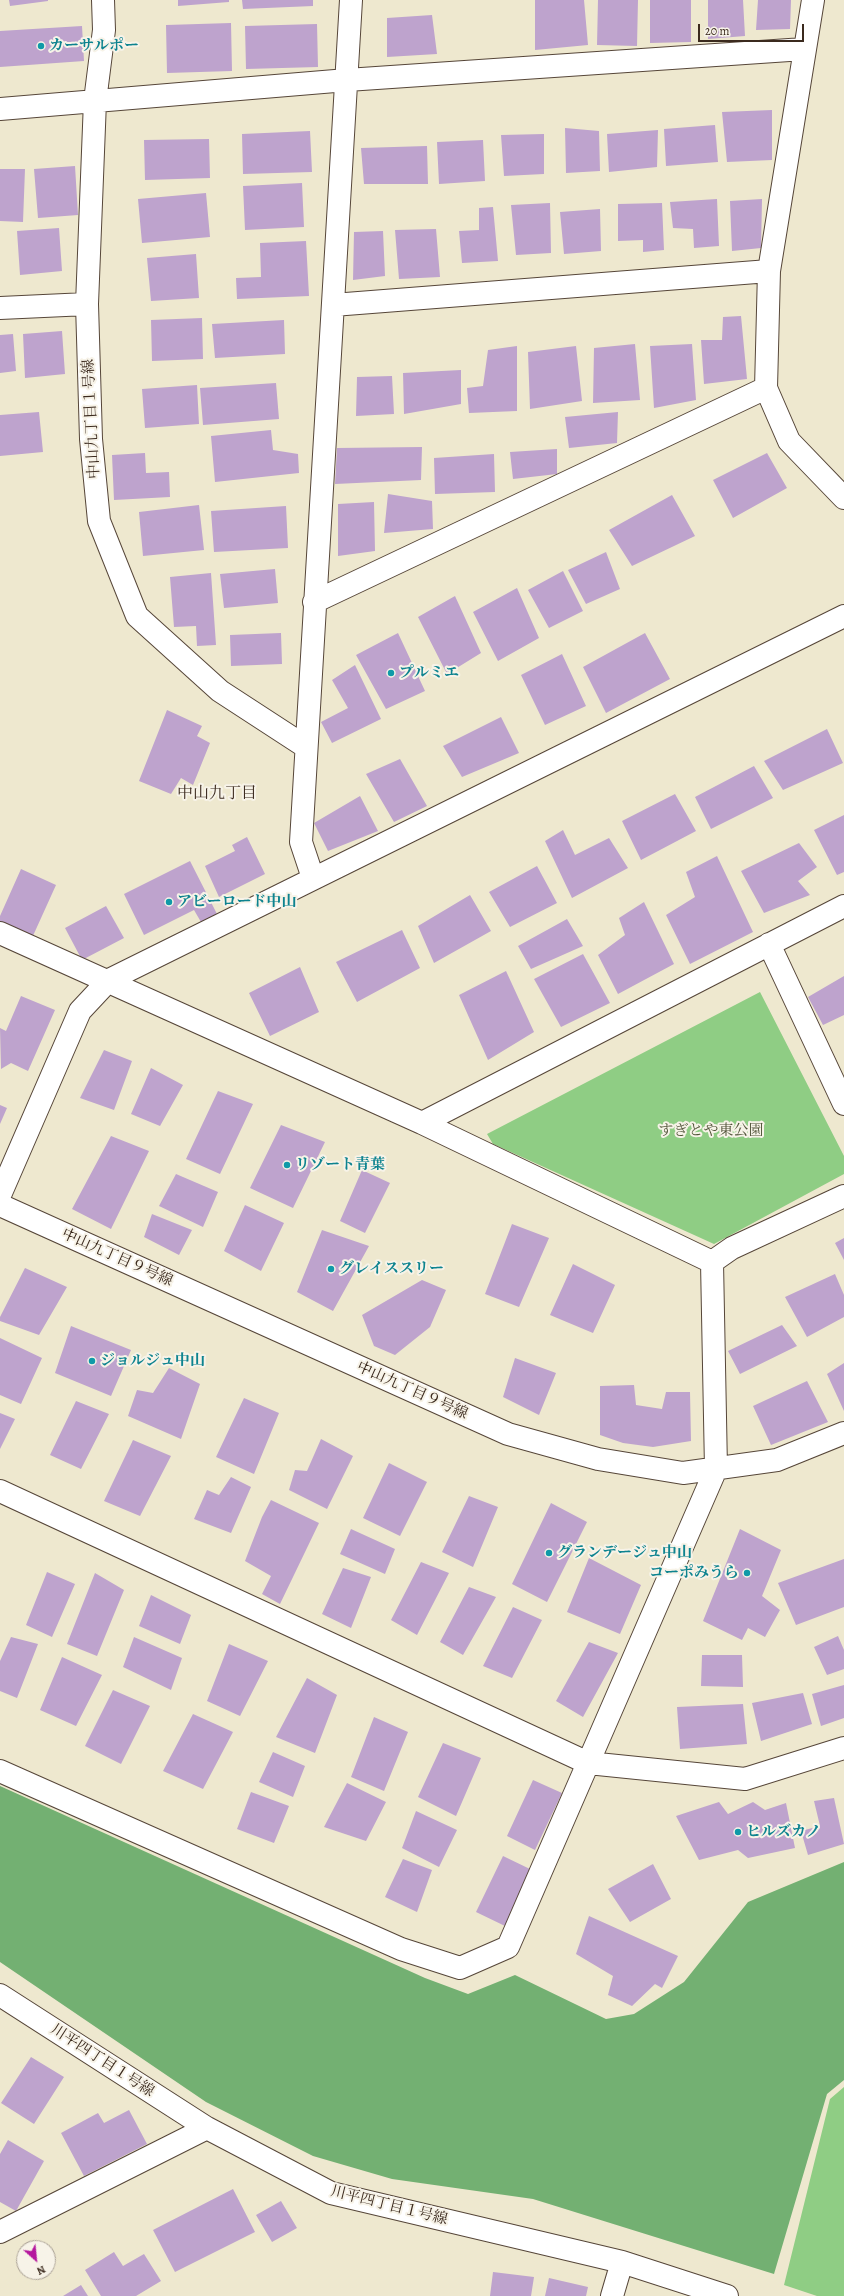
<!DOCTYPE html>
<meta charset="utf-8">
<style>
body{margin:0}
#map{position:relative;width:844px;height:2296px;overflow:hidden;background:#eee8cf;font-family:Alegreya,serif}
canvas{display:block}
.north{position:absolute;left:16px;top:2240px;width:40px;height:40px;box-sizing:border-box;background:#f7f3e8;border:1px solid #aca397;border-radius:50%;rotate:153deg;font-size:11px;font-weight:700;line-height:16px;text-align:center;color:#3b2a1e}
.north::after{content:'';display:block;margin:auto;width:14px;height:18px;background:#b5179e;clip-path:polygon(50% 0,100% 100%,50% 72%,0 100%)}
.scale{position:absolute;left:698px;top:24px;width:106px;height:18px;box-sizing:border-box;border:2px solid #3b2a1e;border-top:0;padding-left:5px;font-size:12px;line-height:14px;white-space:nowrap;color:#3b2a1e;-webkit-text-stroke:3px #f7f3e8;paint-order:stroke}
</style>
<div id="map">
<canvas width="844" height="2296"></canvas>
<div class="north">N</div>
<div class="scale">20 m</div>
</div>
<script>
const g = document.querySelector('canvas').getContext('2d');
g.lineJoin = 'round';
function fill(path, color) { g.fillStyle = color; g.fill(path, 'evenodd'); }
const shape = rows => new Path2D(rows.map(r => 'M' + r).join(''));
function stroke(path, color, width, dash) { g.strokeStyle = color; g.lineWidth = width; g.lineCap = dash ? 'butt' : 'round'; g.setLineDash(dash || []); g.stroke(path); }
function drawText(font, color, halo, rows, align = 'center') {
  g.font = font + ' Alegreya,"Noto Serif JP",serif'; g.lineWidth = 4; g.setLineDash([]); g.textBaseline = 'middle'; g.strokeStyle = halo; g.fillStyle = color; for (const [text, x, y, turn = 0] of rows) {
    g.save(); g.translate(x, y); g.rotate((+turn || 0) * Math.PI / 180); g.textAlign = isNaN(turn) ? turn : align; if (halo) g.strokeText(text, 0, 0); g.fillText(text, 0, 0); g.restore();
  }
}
fill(shape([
 [760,992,844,1156,844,1174,714,1244,493,1144,487,1134],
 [844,2087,844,2296,817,2296,784,2285,830,2099]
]), '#8fcd84');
fill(shape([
 [0,1786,425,1978,468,1994,515,1975,606,2019,634,2014,684,1982,748,1902,844,1862,844,2080,827,2094,774,2274,533,2199,392,2179,313,2156,206,2102,0,1962]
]), '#73b072');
fill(shape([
 [9,0,48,0,48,1,10,6],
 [178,0,229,0,229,2,178,6],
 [242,0,313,0,313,6,243,9],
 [535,0,584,0,588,45,535,50],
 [598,0,638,0,637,46,597,45],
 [650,0,691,0,691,42,650,43],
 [708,0,743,0,745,36,708,39],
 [758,0,791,0,790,29,756,30],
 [432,15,437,54,387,57,387,18],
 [231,23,232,71,167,73,166,25],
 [317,24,318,67,246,69,245,26],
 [82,26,84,61,0,67,0,31],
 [772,110,772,160,727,162,722,112],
 [715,125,718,162,666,166,664,129],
 [565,128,599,131,600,171,566,173],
 [658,130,657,167,609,172,607,134],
 [310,131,312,172,243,174,242,134],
 [544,134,544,174,504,176,501,135],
 [209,139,210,178,145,180,144,140],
 [483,140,485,181,439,184,437,142],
 [427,146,428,184,364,184,361,148],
 [75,166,78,215,38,218,34,169],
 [0,169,25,169,23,222,0,221],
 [302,183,304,227,245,230,243,186],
 [206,193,210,237,142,243,138,199],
 [717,199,719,246,694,248,693,229,673,228,670,202],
 [762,199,761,248,732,251,730,201],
 [550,203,551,253,516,255,511,205],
 [662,203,664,250,643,252,643,240,618,241,618,204],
 [493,207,498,261,462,263,459,231,479,230,479,208],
 [600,209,601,251,564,254,560,212],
 [59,228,62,271,20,275,17,231],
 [436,229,440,277,399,279,395,230],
 [383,231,385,276,353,280,354,232],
 [306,241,309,296,237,299,236,278,261,277,260,243],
 [196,254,199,298,151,301,147,258],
 [741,316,747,379,704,384,701,340,722,340,723,317],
 [202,318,203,359,152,361,151,320],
 [284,320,285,354,215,358,212,324],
 [62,331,65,374,25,378,23,334],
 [13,334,16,371,0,373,0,335],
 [635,344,640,400,593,403,594,348],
 [692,344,696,400,654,408,650,346],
 [517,346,517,411,469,413,467,388,483,386,488,350],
 [576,346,582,401,530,409,528,352],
 [461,370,461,404,404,414,403,373],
 [392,376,394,414,356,416,357,377],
 [276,383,279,419,203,425,200,388],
 [197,385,199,424,145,428,142,389],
 [39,412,43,452,0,456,0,415],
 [618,412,617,443,569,448,565,417],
 [271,430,273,450,298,454,299,473,215,482,211,436],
 [422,447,421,480,335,484,337,448],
 [557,449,557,474,513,479,510,452],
 [145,453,146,473,169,472,170,497,114,500,112,455],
 [767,453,787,488,733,518,713,480],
 [494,454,495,492,435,494,434,458],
 [388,494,432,501,433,529,384,533],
 [672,495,695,536,632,566,609,530],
 [374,502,375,551,338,556,338,504],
 [199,505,204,550,143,556,139,512],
 [286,506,288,548,214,552,211,511],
 [606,552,620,589,586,604,568,570],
 [275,569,278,603,224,608,220,574],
 [563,571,583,611,549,628,528,590],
 [211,573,216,645,197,646,196,626,174,627,170,577],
 [517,588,539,638,498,661,473,612],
 [455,596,481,653,447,674,418,617],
 [281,633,282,664,231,666,230,635],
 [398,633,425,691,386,709,356,655],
 [645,633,670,679,606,713,583,667],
 [562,654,586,706,545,725,521,675],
 [355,665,381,719,332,743,321,722,348,708,332,680],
 [167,710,202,726,197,736,210,743,193,785,181,778,171,794,139,781],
 [501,717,519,753,462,777,443,746],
 [827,729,843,763,783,790,764,761],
 [400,759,427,806,394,822,366,774],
 [754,766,773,798,711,829,695,797],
 [675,794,696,831,641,860,622,821],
 [360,796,378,831,328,851,314,823],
 [844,815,844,872,837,875,814,830],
 [563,830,575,855,609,838,628,868,572,898,545,841],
 [247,837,265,874,219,897,205,866,235,851,232,845],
 [799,843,817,867,798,881,810,895,764,913,741,871],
 [717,856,753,932,690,964,666,915,695,897,686,872],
 [190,861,217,914,201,922,194,910,144,935,124,894],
 [537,866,557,903,510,927,489,892],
 [21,869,56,885,32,938,0,924,0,916],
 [470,895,491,931,434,963,418,926],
 [644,902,674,964,618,994,598,955,625,935,619,918],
 [106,906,124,938,82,960,65,928],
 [567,919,583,946,531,969,518,946],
 [402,930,420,968,357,1002,336,962],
 [583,954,610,1003,561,1027,534,979],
 [300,967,319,1012,270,1036,249,993],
 [506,971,534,1032,488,1060,459,995],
 [844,976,844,1015,823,1025,808,997],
 [21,996,55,1010,28,1071,11,1063,1,1069,0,1028,6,1031],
 [104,1050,132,1061,114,1110,80,1098],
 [151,1068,183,1085,160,1126,131,1114],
 [218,1091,253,1104,220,1174,186,1159],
 [0,1105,7,1108,0,1124],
 [281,1125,325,1142,293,1208,250,1188],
 [111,1136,149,1151,111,1229,72,1209],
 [362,1170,390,1183,365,1233,340,1221],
 [176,1174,218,1192,203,1227,159,1206],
 [245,1205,284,1223,261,1271,224,1251],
 [152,1214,192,1230,179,1255,144,1237],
 [512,1224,549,1238,519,1307,485,1294],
 [322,1230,369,1246,333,1311,297,1292],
 [844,1238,844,1260,835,1243],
 [573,1264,615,1285,593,1333,550,1315],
 [25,1268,67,1287,39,1335,0,1321,0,1317],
 [835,1274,844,1295,844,1317,807,1337,785,1297],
 [422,1280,446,1290,430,1327,395,1355,374,1346,362,1315],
 [782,1325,797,1346,740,1374,728,1351],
 [71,1326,131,1350,111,1396,55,1373],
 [0,1338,42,1358,21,1404,0,1395],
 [515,1358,556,1373,539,1415,503,1397],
 [844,1363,844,1411,827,1374],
 [169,1368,200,1384,181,1439,128,1416,137,1390,153,1393],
 [807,1381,828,1422,771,1445,753,1406],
 [634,1385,636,1405,662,1409,666,1392,690,1392,691,1441,653,1447,623,1443,600,1435,600,1386],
 [244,1398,279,1413,254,1474,216,1457],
 [76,1401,109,1414,81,1469,50,1455],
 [0,1413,15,1419,0,1449],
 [321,1439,353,1456,327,1509,289,1490,295,1470,307,1471],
 [133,1440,171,1456,140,1516,104,1501],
 [389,1463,427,1482,400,1536,363,1518],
 [231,1477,251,1487,231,1533,194,1519,207,1490,219,1495],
 [469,1496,498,1507,473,1567,442,1552],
 [271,1500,319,1523,280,1604,262,1594,271,1576,245,1561,262,1517],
 [551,1503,587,1522,547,1602,512,1584],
 [351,1529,395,1549,385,1574,340,1554],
 [740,1529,781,1550,762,1596,780,1610,765,1637,748,1628,742,1640,703,1621],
 [589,1558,641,1585,620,1634,567,1612],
 [844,1559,844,1607,796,1625,778,1583],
 [421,1562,449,1573,417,1635,391,1620],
 [343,1568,371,1577,351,1628,322,1614],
 [47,1572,75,1584,52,1637,26,1625],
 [95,1573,124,1590,97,1656,67,1644],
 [469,1587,496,1597,463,1655,440,1642],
 [151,1595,191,1615,180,1644,139,1626],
 [513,1607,542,1620,512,1678,483,1666],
 [838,1636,844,1650,844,1669,827,1675,814,1647],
 [11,1637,38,1644,17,1698,0,1691,0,1661],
 [134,1637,182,1658,171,1690,123,1667],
 [589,1642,618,1653,583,1717,556,1701],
 [229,1644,268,1661,240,1716,207,1701],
 [702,1655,742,1655,743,1687,701,1686],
 [62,1657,102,1675,76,1726,40,1710],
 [307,1678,337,1695,315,1753,276,1737],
 [844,1685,844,1718,821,1726,812,1694],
 [113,1690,150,1706,121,1764,85,1746],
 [803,1693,812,1724,761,1741,752,1703],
 [743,1704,747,1744,680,1749,677,1707],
 [193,1714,233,1732,203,1789,163,1771],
 [374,1717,408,1732,384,1791,351,1777],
 [443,1743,481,1758,456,1816,418,1797],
 [273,1752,305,1766,293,1797,259,1782],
 [533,1780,562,1793,535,1850,507,1836],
 [347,1783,386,1802,366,1841,324,1827],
 [251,1792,289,1806,274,1843,237,1829],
 [834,1798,844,1844,808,1855,801,1831,820,1826,814,1801],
 [719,1802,728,1814,753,1802,765,1810,786,1803,795,1848,748,1858,738,1850,699,1860,676,1816],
 [416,1811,457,1830,439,1867,402,1848],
 [503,1856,532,1870,505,1926,476,1912],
 [403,1859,432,1870,417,1912,385,1897],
 [653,1864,671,1899,630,1922,608,1889],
 [589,1916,678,1956,662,1988,655,1984,632,2006,608,1995,613,1976,576,1954],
 [31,2057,64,2077,34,2124,1,2103],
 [129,2110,147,2144,84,2176,61,2133,98,2113,104,2123],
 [8,2140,44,2161,16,2211,0,2202,0,2154],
 [233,2189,255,2232,175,2272,153,2230],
 [281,2201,297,2228,272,2242,256,2215],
 [114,2252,123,2266,144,2254,161,2281,136,2296,101,2296,85,2270],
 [493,2272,534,2277,531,2296,490,2296],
 [549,2278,588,2287,586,2296,545,2296],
 [81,2285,88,2296,63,2296]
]), '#bea3cd');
const minor = shape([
 [103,0,104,30,95,101,87,304,91,439,99,521,137,616,220,691,306,747],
 [813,0,769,271,766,388,789,441,844,498],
 [0,109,347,80,804,49],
 [333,305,769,271],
 [0,308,87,304],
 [314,602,766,388],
 [313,878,301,842,351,0],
 [0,933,422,1123,712,1262],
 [769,944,844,1104],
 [422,1123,844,906],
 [0,1195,80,1011,109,980,844,616],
 [0,1205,508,1434,598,1459,683,1473,777,1460,844,1433],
 [0,1491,588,1763,745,1779,844,1748],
 [0,1771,401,1949,460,1968,508,1947,716,1469,712,1262,732,1248,844,1196],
 [0,1995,207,2128,331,2193,622,2262,727,2296],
 [0,2232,207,2128],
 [612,2296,622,2262]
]);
stroke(minor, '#564639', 24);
stroke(minor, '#fff', 22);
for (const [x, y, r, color] of [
 [41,46,4,"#0f9aa8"],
 [391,673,4,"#0f9aa8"],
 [169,902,4,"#0f9aa8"],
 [287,1165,4,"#0f9aa8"],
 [331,1269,4,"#0f9aa8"],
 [92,1361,4,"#0f9aa8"],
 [549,1553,4,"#0f9aa8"],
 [747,1573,4,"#0f9aa8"],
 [738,1832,4,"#0f9aa8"]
]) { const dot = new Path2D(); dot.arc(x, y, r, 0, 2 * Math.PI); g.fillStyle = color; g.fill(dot); stroke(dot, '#f7f3e8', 1.5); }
drawText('bold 15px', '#0d838f', '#f7f3e8', [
 ["カーサルポー",49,46],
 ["プルミエ",399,673],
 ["アビーロード中山",177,902],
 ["リゾート青葉",295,1165],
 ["グレイススリー",339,1269],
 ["ジョルジュ中山",100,1361],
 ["グランデージュ中山",557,1553],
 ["コーポみうら",739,1573,"right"],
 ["ヒルズカノ",746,1832]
], 'left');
drawText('15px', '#3b2a1e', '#f7f3e8', [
 ["中山九丁目１号線",92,419,-93],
 ["中山九丁目９号線",117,1258,24],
 ["中山九丁目９号線",412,1391,24],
 ["川平四丁目１号線",102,2061,33],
 ["川平四丁目１号線",389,2206,14]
]);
drawText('15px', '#505338', '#f7f3e8', [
 ["すぎとや東公園",711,1131]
]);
drawText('16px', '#3b2a1e', '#f7f3e8', [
 ["中山九丁目",217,794]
]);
</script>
